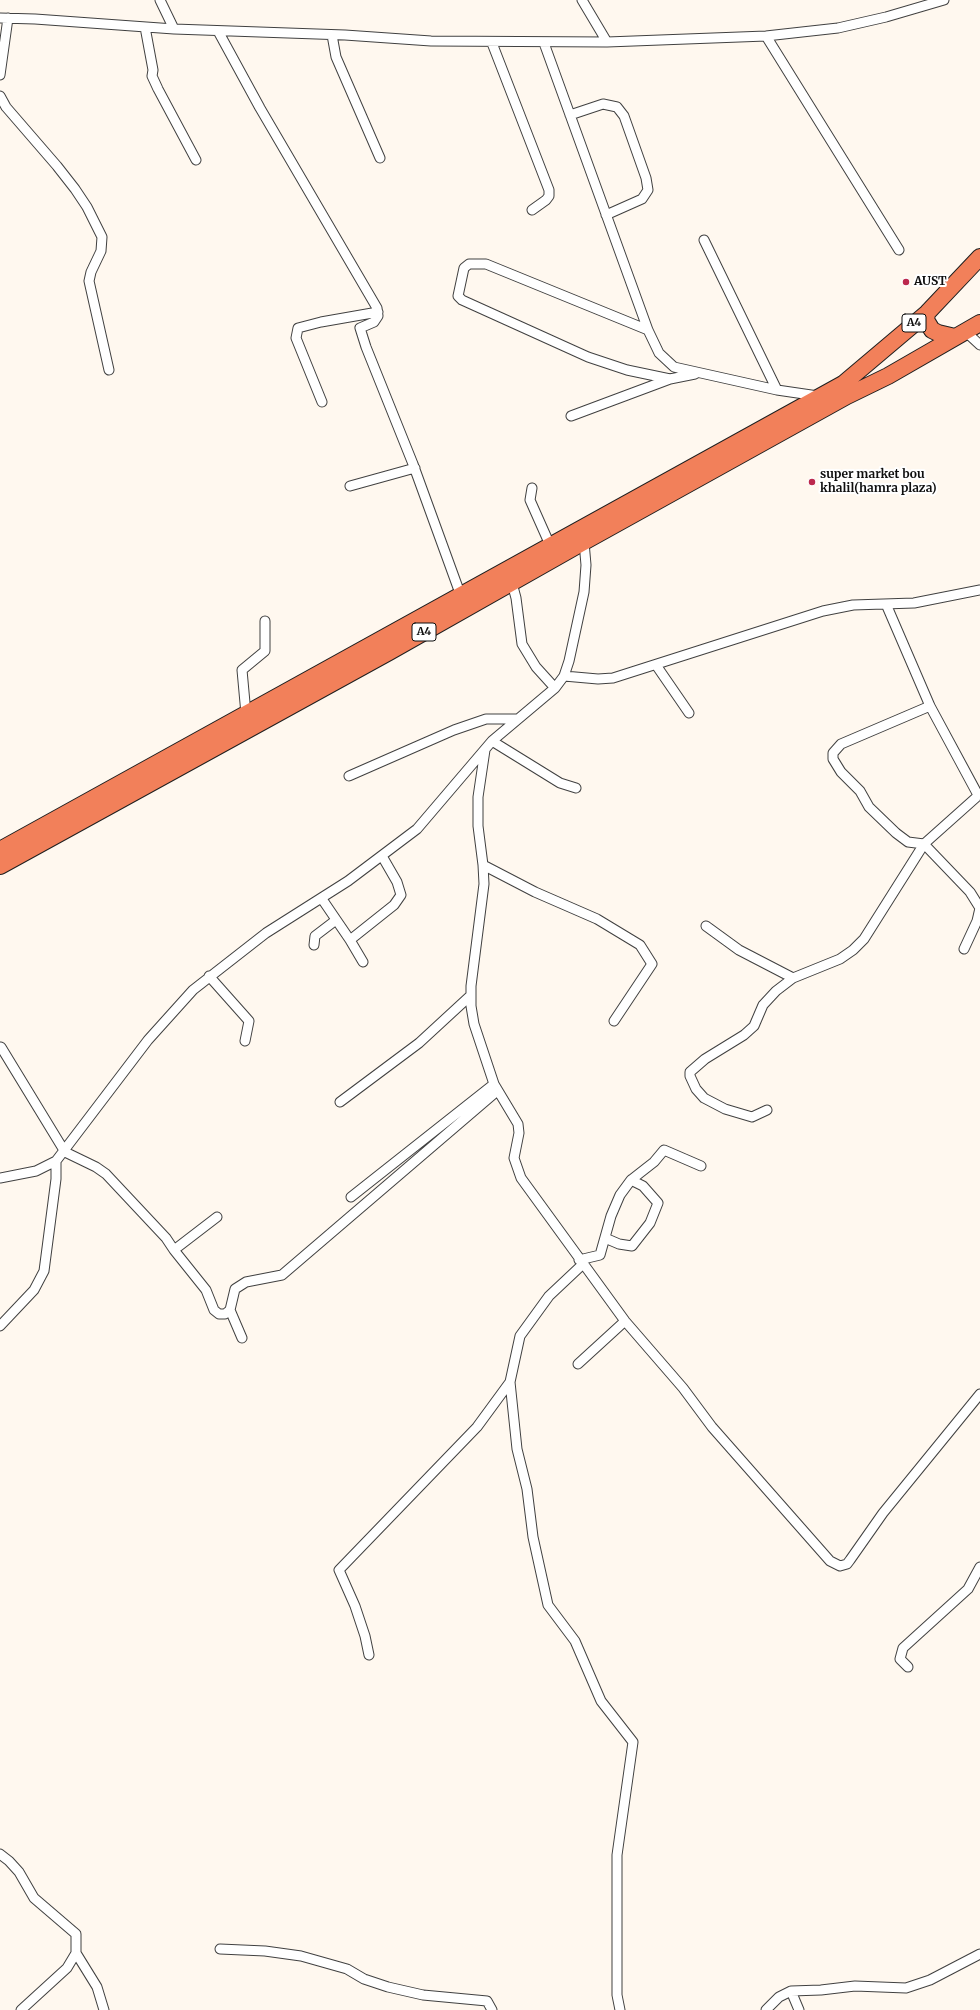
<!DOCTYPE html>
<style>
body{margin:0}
canvas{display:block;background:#fff8ef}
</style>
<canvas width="980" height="2010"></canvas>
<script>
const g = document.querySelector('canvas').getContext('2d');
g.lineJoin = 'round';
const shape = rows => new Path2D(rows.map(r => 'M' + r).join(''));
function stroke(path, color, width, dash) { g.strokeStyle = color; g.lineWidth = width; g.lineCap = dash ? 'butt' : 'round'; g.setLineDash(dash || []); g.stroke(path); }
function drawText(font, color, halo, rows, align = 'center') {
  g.font = font + ' Merriweather,serif'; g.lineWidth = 4; g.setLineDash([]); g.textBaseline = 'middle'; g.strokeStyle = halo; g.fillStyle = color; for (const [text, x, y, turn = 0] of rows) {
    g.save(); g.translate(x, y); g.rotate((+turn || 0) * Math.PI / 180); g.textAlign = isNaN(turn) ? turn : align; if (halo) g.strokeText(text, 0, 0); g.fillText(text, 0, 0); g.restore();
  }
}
const street = shape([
 [160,0,174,29],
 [582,0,607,42],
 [0,18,35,19,174,29,345,35,431,41,607,42,766,36,838,28,886,17,944,0],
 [145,27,153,70,152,76,158,89,196,160],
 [218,31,260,108,377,308,378,316,374,322,360,328,366,347,413,464,461,596],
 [332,35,336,57,380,158],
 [766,36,899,250],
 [492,43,549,190,549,196,546,200,532,210],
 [544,43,648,330,659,353,674,367,777,390,818,396],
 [0,75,8,18],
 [0,96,6,107,57,166,75,189,87,207,102,237,101,251,91,272,89,281,109,370],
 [570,115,603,104,617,107,624,116,646,178,648,190,642,199,606,215],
 [704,240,777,390],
 [648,330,486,264,469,264,464,268,458,296,462,300,588,357,627,370,670,379],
 [966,332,980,345],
 [322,402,296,338,298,328,321,322,378,312],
 [571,416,670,379,695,374],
 [350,486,415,468],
 [532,488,530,500,550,545],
 [512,583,516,598,522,644,536,667,555,688],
 [886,604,930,706,978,795],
 [656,665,689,713],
 [564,676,598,679,613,678,823,611,853,605,914,603,980,590],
 [930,706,841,744,833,753,833,759,841,772,860,791,869,807,896,833,908,842,924,844,970,892,980,908,977,921,964,949],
 [246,714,242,670,265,651,265,621],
 [492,741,560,783,576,788],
 [485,750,478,797,478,826,483,865,484,884,471,986,471,1006,474,1024,494,1084,518,1124,519,1133,514,1158,521,1178,625,1321,683,1388,712,1427,830,1561,840,1566,847,1564,850,1560,883,1513,980,1394],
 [349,776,454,730,486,719,517,719],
 [483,865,535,892,597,919,640,945,652,964,614,1021],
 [322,899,350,940,363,962],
 [706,926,739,950,793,978,840,959,853,950,864,939,924,844,980,794],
 [350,940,394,905,401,895,397,882,382,856],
 [314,945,315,936,336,920],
 [209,976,249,1021,245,1041],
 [1,1047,65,1152,96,1167,106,1174,166,1238,174,1250,217,1217],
 [340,1102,419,1043,470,996],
 [767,1110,752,1117,725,1109,704,1098,696,1089,690,1076,690,1072,705,1059,744,1035,754,1026,763,1005,776,991,793,978],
 [0,1178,36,1171,56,1161,148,1040,193,990,266,933,348,881,417,829,492,741,555,688,564,676,569,661,584,592,586,565,584,542],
 [631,1180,654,1162,664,1150,701,1166],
 [351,1197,494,1084],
 [174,1250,206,1290,214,1310,219,1314,225,1314,230,1310],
 [579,1260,600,1255,611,1216,620,1195,631,1180,643,1186,658,1203,650,1223,632,1246,619,1244,605,1238],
 [583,1264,549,1296,520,1336,510,1382,517,1449,527,1489,533,1537,548,1605,575,1641,601,1701,633,1742,617,1855,617,1995,620,2010],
 [0,1326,34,1290,44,1271,56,1179,56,1161],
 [242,1338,230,1310,235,1289,246,1282,282,1275,497,1091],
 [578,1364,625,1321],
 [369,1655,365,1636,355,1606,339,1570,477,1427,510,1382],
 [908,1667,900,1659,903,1648,968,1589,980,1567],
 [0,1854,9,1861,19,1872,34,1898,76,1934,76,1953,67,1968,21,2010],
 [220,1949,265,1951,301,1956,347,1969,364,1979,388,1987,423,1995,487,2001,492,2010],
 [76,1953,97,1987,104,2010],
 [791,1991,799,2010],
 [766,2010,779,1997,791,1991,821,1990,855,1986,906,1988,930,1980,980,1954]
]);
const highway = shape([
 [927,313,926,320,932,330,938,333,955,337],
 [0,850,843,384,927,313,980,257],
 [0,866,389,652,580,544,847,396,888,376,980,323]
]);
stroke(street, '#414141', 11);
stroke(highway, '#1f1f1f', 18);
stroke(street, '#fff', 9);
stroke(highway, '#f2805a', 16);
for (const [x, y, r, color] of [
 [906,282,4,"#bc284d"],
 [812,482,4,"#bc284d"]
]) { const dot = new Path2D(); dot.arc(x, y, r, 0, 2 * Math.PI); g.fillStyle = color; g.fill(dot); stroke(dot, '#fff', 1.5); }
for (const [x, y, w] of [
 [914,323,24],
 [424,632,24]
]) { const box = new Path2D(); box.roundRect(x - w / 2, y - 9, w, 18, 3); g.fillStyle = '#fff'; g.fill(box); stroke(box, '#0e0e0e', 1); }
drawText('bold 11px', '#0e0e0e', null, [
 ["A4",914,323],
 ["A4",424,632]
]);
drawText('bold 12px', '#0e0e0e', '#fff', [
 ["AUST",914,282],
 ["super market bou",820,475],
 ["khalil(hamra plaza)",820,489]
], 'left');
</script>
